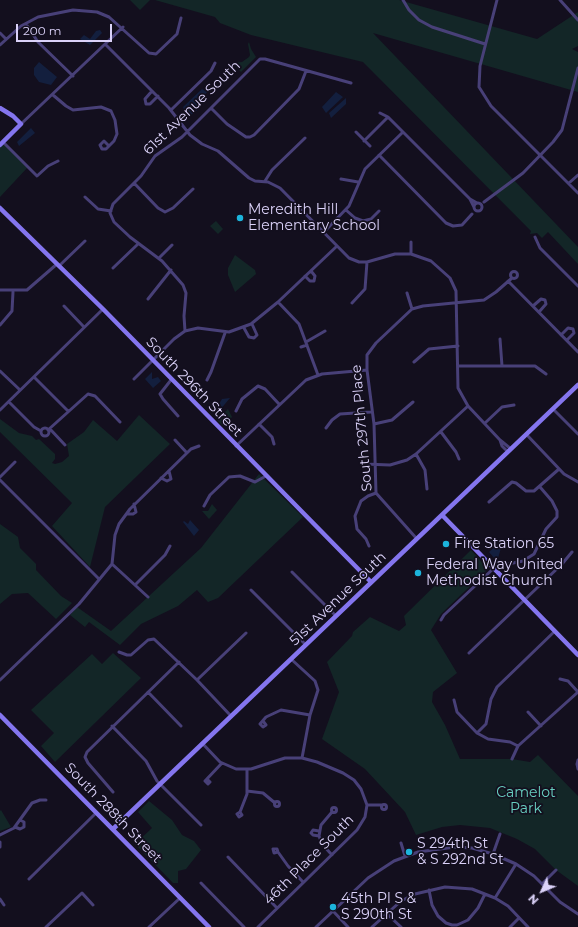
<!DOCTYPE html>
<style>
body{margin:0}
#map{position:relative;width:578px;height:927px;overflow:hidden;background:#130f1e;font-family:Montserrat,sans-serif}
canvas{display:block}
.north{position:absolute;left:522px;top:871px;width:40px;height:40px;-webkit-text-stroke:3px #130f1e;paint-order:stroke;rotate:226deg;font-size:11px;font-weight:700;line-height:16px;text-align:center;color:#dbd2f9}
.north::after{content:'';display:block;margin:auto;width:14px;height:18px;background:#dbd2f9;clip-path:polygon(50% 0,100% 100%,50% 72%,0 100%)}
.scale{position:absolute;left:16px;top:24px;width:96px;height:18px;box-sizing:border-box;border:2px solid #dbd2f9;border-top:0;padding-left:5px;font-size:12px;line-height:14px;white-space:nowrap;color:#dbd2f9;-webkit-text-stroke:3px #130f1e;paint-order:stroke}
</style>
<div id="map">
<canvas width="578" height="927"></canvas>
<div class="north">N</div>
<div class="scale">200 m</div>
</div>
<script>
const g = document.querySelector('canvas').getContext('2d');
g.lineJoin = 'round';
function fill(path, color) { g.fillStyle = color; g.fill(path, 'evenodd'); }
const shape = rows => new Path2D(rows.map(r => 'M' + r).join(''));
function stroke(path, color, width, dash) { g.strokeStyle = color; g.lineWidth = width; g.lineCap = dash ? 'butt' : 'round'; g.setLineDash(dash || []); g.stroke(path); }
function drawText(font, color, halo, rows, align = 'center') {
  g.font = font + ' Montserrat,sans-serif'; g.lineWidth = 3.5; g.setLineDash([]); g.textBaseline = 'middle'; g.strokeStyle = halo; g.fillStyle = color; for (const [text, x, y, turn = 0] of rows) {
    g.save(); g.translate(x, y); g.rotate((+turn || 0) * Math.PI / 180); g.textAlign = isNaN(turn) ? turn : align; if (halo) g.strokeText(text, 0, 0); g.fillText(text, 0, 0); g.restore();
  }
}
fill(shape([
 [130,0,150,0,140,10],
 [155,0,399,0,537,39,578,12,578,46,572,49,578,52,578,92,373,33,578,247,578,264,548,232,542,238,537,233,530,234,531,231,363,62,251,35,220,23,215,17],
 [249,42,251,49,256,57,241,72,232,63,242,62,249,57,250,55,248,44],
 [3,142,28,167,0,197,0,143],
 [216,221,223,229,218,234,210,226],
 [235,255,255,270,256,274,235,292,228,275,228,268],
 [228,409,232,417,223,426,217,420],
 [139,415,170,444,105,507,90,567,52,526,72,503,0,432,0,419,19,433,32,436,36,440,39,439,55,454,55,459,52,463,55,464,62,462,69,456,67,444,84,432,93,420,117,441],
 [259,474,303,517,218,598,208,602,197,590,178,606,141,624,120,645,89,622,85,627,70,615,77,607,111,631,201,548],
 [212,504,217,510,209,519,202,511,208,511],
 [0,524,18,537,20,548,36,564,36,570,61,596,72,603,56,619,28,593,12,594,0,604],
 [471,550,488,569,441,614,431,630,457,673,433,692,432,702,445,725,460,759,512,759,530,762,538,755,578,796,578,886,556,870,535,849,517,839,490,828,460,825,442,827,416,835,405,812,365,769,322,739,339,692,327,662,352,636,353,632,370,617,399,631,406,625,404,616],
 [113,653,141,678,55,762,41,746,54,733,31,710,92,654,102,664],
 [149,801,172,820,182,835,194,841,201,850,186,869,178,871,178,883,173,883,135,844,152,828,138,812],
 [1,810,11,827,0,831,0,811]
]), '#132627');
fill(shape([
 [100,30,102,33,90,45,80,39,84,35,90,39,96,31],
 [39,62,57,77,51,85,39,82,34,75,34,68],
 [202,89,207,92,200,101,199,109,191,115,185,113,183,107],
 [336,92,343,97,326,113,322,107],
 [346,98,346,104,331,118,329,113],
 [31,128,35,133,19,146,17,142],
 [152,372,152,379,158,377,161,381,153,388,145,379],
 [230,398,219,411,218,410,217,408,222,399],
 [190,520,199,530,194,536,183,522,184,521,188,524],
 [498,544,501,548,498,558,495,559,489,552]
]), '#131f3e');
stroke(shape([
 [403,0,409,10,419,20,432,27,485,44],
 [497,0,480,66,479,87,491,106,578,193],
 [560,0,578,20],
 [26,24,38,42,73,76],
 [0,33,6,39],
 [0,45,21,26,38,17,73,10,97,12,109,17,149,53,156,54,177,34,181,18],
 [106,45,169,108,190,135,202,144,218,151,249,178,255,181,268,182,280,188,349,258,359,262,367,262,395,254,411,254,431,261,450,278,456,291,458,388,468,406,500,440],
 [152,91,145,99,146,104,150,104,158,96],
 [53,95,66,106,73,110,101,107,111,111,115,120,117,134,114,141,106,149,102,149,100,145,104,141,108,145],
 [211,108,227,124,246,137,250,137,254,135,299,89,306,71],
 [171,110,211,71,215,63],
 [380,113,388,117,470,199],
 [21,124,123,27],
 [356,132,370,146],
 [364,141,388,117],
 [3,142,37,176,48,166,58,161],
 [379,155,446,223,453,226,462,225,472,214],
 [341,179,358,182],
 [265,181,272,170,305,138],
 [134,183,158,208,165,212,173,208,193,189],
 [569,183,578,175],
 [85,197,98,209,111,211],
 [484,202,523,173,553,142,562,130,578,68],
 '474 207a4 4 0 1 1 8 0a4 4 0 1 1-8 0Z',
 [474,207,470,199,477,203],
 [346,210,355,218,363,221,371,219,379,211],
 [324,232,349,206,365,169,403,132],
 [535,237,540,248,578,286],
 [411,254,411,242],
 [159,258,172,245],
 [59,266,85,241],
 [113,268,138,244],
 '510.5 275a3.5 3.5 0 1 1 7 0a3.5 3.5 0 1 1-7 0Z',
 [305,276,310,281,314,281,315,276,311,271],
 [508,281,578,352],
 [0,290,27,290,57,264],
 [407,293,412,309],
 [148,299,171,270],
 [278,302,299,324,318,375],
 [352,303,365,289,367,262],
 [64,306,84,327],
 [533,306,541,299,545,300,546,304,539,312],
 [0,325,12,311,13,292],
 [244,328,249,337,254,338,257,335,252,324],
 [185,331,184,316,186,293,183,285,162,261,130,237,114,222,110,213,113,204,141,176,155,156,182,137,260,59,265,59,351,83],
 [561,335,568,328,573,329,574,333,567,340],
 [500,339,502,366],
 [306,342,325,331],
 [301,347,307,345],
 [414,362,429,349,458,346],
 [458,366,535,366,546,374],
 [0,371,20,390],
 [34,377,68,411],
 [134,379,174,339,185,331,198,328,229,332,251,324,278,302,337,246],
 [171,380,160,394,163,399,178,416],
 [207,380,211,372,225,333],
 [9,402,34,427,41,431],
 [553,409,578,434],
 [0,410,103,309],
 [236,411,242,399,258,386,265,389,279,404],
 [485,423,502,407,514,405],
 [259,424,272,437,274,444],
 [374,424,392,420,413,402],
 [326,428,332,420,340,414,371,412],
 '41 432a4 4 0 1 1 8 0a4 4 0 1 1-8 0Z',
 [50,429,65,445],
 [48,430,88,394,95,396,120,422],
 [441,432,456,452,459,459],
 [526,434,564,474,578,482],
 [175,440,187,453],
 [236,446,306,380,322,374,367,370],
 [508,452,502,446,500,440,511,449],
 [416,454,425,470,427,489],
 [364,464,390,465,407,460,416,454,468,406],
 [0,477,15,462],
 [161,478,167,481,171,479,169,471],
 [0,480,99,579],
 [489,502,512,482,516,483,526,491,534,491,559,469],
 [204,506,210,495,229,477,240,476,255,482,266,476],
 [127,514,133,514,136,512,134,504],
 [417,539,376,493,374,424,367,370,367,355,376,343,412,309,423,306,484,300,496,292,512,278],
 [369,546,366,539,357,529,355,516,361,501,368,496,376,493],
 [112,564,148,597],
 [496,571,503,565,523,561,534,554,546,529,557,517,557,511,552,501,540,487],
 [292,572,336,616],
 [136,584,165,555,170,546],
 [251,590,306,645],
 [441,620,444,615,494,568],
 [119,652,127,655,131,655,148,640,154,639,197,680,231,716],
 [469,653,562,564,572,552],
 [291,659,315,681,318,690,310,715,302,758],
 [560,679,568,681,578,692],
 [0,680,79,604,112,564,115,535,119,524,130,509,191,449,199,446],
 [197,680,246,633],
 [148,692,181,726],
 [454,700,457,712,477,733,488,739,510,742,518,746],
 [528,712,541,726],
 [263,721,266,725,263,727,260,724,266,717,281,710,310,715],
 [112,726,146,761,157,781,201,825],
 [477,733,486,724,491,699,497,687,555,631],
 [202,743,220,762,236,769,251,769,285,758,302,758,317,762,343,773,354,780,361,789,367,805,382,805],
 [512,759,518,746,578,692],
 [578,760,577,764,578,769],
 [208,780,210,782,208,784,205,781,222,763],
 [247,791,263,793,275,803],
 [113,792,88,763,85,757,87,752,179,662],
 '274.5 804a2.5 2.5 0 1 1 5 0a2.5 2.5 0 1 1-5 0Z',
 '381.5 807a2.5 2.5 0 1 1 5 0a2.5 2.5 0 1 1-5 0Z',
 '331.5 810a2.5 2.5 0 1 1 5 0a2.5 2.5 0 1 1-5 0Z',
 [240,812,242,815,239,817,237,814,240,812,247,794,247,770],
 [332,812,321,825,319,836,322,844,332,855],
 [15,827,20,829,24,827,24,822,20,820],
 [0,835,14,828,32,803,40,800,46,800],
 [319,836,313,835,311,833,313,830,319,831],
 [0,842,0,847],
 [401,843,405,856],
 [278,852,274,853,273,849,277,849,278,852,288,866,303,882],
 [493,854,500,834],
 [228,857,277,908],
 [29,879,96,813],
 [201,883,244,927],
 [542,884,556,870],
 [429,890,432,905,438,916,446,923,452,925,457,925,468,920,478,908,485,894],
 [495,898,516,864],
 [0,899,4,905],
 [333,911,348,927],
 [386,913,401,927],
 [46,927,82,893,93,905],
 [149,927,180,898],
 [258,927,357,830,365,817,367,805],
 [316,927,368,878,394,861,418,852,455,847,472,848,493,854,516,864,534,876,560,902,578,914],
 [372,927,401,901,415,894,445,887,472,889,495,898,508,906,528,927],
 [510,927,519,918]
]), '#484078', 3);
stroke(shape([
 [0,108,13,116,21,124,0,145],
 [0,208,103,309,371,582],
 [442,515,578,655],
 [0,715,209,927],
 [113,829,578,385]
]), '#8475ee', 4.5);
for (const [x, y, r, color] of [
 [240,218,4,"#1cb4dc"],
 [446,544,4,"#1cb4dc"],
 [418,573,4,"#1cb4dc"],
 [409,852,4,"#1cb4dc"],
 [333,907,4,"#1cb4dc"]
]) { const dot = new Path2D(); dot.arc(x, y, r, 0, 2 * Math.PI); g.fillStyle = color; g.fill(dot); stroke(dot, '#130f1e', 1.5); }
drawText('14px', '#dbd2f9', '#130f1e', [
 ["61st Avenue South",192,108,-44],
 ["South 296th Street",194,387,46],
 ["South 297th Place",362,428,-95],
 ["51st Avenue South",338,599,-44],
 ["South 288th Street",113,813,46],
 ["46th Place South",309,860,-45]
]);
drawText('14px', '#dbd2f9', '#130f1e', [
 ["Meredith Hill",248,210],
 ["Elementary School",248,226],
 ["Fire Station 65",454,544],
 ["Federal Way United",426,565],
 ["Methodist Church",426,581],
 ["S 294th St",417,844],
 ["& S 292nd St",417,860],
 ["45th Pl S &",341,899],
 ["S 290th St",341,915]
], 'left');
drawText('14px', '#68d0c1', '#130f1e', [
 ["Camelot",526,793],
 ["Park",526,809]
]);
</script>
